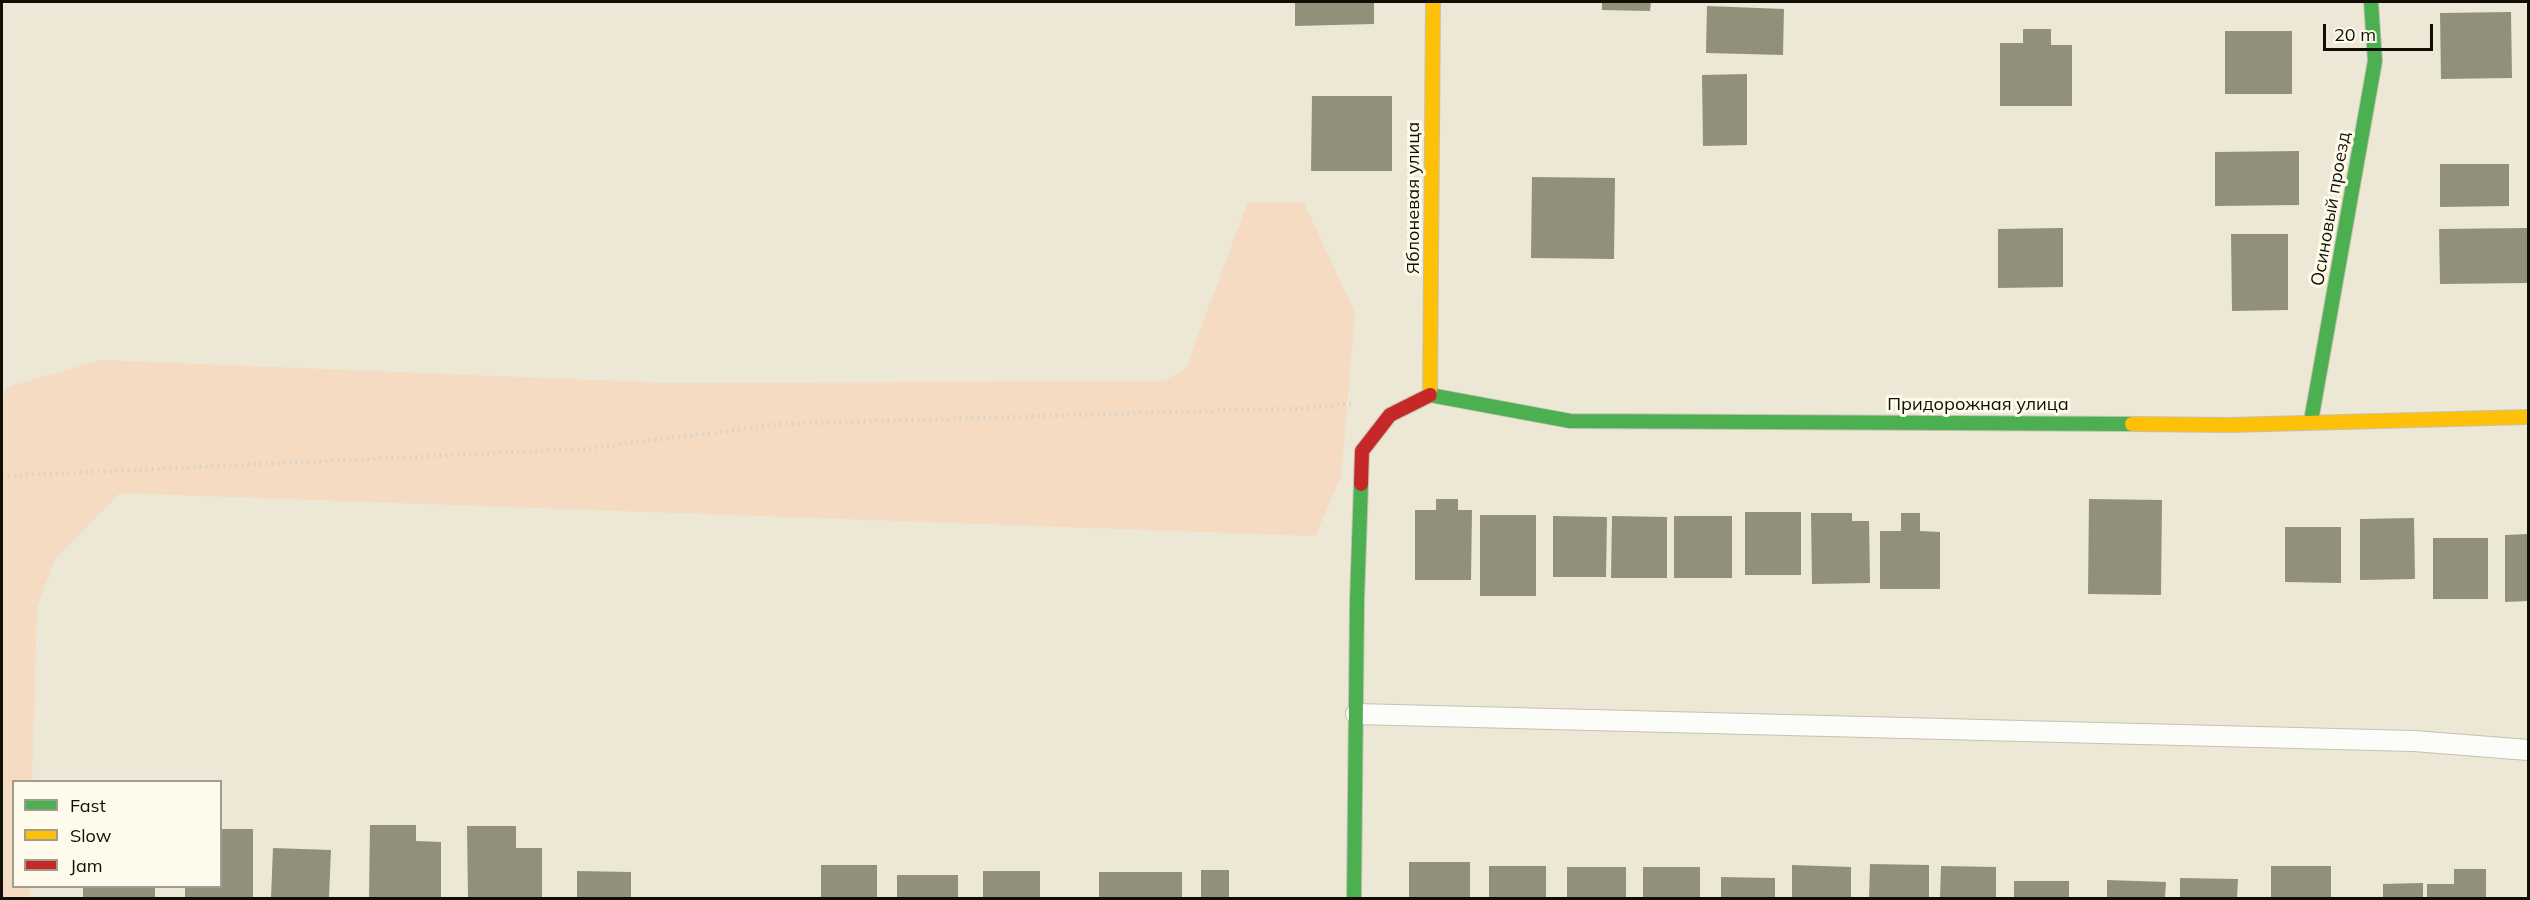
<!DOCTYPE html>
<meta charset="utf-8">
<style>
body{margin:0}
#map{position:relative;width:2530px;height:900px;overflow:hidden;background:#ece8d5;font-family:Mulish,sans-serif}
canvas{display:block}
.frame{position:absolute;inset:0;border:3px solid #110e04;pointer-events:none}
.legend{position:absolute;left:12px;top:780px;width:210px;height:108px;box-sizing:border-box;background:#fefbed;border:2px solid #9f9c90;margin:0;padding:8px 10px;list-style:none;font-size:18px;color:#110e04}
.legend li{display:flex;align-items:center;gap:12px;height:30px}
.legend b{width:30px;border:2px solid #9f9c90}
.scale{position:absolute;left:2323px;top:24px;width:110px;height:27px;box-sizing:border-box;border:3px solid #110e04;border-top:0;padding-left:8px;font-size:18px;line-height:21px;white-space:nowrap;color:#110e04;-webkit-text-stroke:4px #fefbed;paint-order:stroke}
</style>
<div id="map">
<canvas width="2530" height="900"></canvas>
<div class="frame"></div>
<ul class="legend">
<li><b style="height:8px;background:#4caf50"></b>Fast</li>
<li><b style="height:8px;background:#ffc107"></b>Slow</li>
<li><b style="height:8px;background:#c62828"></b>Jam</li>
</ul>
<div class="scale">20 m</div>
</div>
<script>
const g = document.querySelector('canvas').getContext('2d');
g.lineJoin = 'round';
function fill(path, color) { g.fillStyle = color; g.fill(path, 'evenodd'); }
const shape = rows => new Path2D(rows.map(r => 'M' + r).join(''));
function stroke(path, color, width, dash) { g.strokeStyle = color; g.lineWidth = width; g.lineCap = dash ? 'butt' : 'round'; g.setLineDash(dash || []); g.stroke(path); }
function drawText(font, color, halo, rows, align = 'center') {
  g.font = font + ' Mulish,sans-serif'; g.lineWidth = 6; g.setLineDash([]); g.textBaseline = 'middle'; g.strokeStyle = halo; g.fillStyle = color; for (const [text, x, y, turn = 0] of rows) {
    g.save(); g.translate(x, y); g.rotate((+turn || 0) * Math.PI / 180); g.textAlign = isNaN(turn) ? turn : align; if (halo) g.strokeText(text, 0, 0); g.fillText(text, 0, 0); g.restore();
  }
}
fill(shape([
 [1248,202,1304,203,1355,313,1341,477,1315,536,120,493,54,561,37,608,32,781,14,782,14,886,30,887,29,898,2,898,2,394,11,386,101,360,668,383,1164,381,1186,368]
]), '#f4dbc2');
fill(shape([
 [1295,2,1374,2,1374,24,1295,26],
 [1602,2,1651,2,1650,11,1602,10],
 [1707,6,1784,9,1783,55,1706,53],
 [2511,12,2512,78,2441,79,2440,13],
 [2023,29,2051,29,2051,45,2072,45,2072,106,2000,106,2000,43,2023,43],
 [2225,31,2292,31,2292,94,2225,94],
 [1747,74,1747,145,1703,146,1702,75],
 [1312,96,1392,96,1392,171,1311,171],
 [2299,151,2299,205,2215,206,2215,152],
 [2440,164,2509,164,2509,206,2440,207],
 [1532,177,1615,178,1614,259,1531,258],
 [2063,228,2063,287,1998,288,1998,229],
 [2528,228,2528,283,2440,284,2439,229],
 [2231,234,2288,234,2288,310,2232,311],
 [1436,499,1458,499,1458,510,1472,510,1471,580,1415,580,1415,510,1436,510],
 [2089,499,2162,500,2161,595,2088,594],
 [1745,512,1801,512,1801,575,1745,575],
 [1811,513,1852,513,1852,521,1869,521,1870,583,1812,584],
 [1901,513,1920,513,1920,531,1940,532,1940,589,1880,589,1880,531,1901,531],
 [1480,515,1536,515,1536,596,1480,596],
 [1553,516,1607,517,1606,577,1553,577],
 [1612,516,1667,517,1667,578,1611,578],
 [1674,516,1732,516,1732,578,1674,578],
 [2414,518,2415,579,2360,580,2360,519],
 [2285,527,2341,527,2341,583,2285,582],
 [2528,534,2528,601,2505,602,2505,535],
 [2433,538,2488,538,2488,599,2433,599],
 [370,825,416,825,416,841,441,842,441,898,369,898],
 [467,826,516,826,516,848,542,848,542,898,468,898],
 [220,829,253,829,253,898,185,898,185,886,220,886],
 [273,848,331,850,329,898,271,898],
 [1409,862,1470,862,1470,898,1409,898],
 [1870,864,1929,865,1929,898,1869,898],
 [821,865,877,865,877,898,821,898],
 [1792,865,1851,867,1851,898,1792,898],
 [1489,866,1546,866,1546,898,1489,898],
 [1941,866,1996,867,1996,898,1940,898],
 [2271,866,2331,866,2331,898,2271,898],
 [1567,867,1626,867,1626,898,1567,898],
 [1643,867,1700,867,1700,898,1643,898],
 [2454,869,2486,869,2486,898,2427,898,2427,884,2454,884],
 [1201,870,1229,870,1229,898,1201,898],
 [577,871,631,872,631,898,577,898],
 [983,871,1040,871,1040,898,983,898],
 [1099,872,1182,872,1182,898,1099,898],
 [897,875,958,875,958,898,897,898],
 [1721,877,1775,878,1775,898,1721,898],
 [2180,878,2238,879,2237,898,2180,898],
 [2107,880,2166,882,2165,898,2107,898],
 [2014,881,2069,881,2069,898,2014,898],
 [2423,883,2423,898,2383,898,2383,884],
 [83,886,155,886,155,898,83,898]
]), '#91917b');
const lane = shape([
 [1356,714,2414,741,2528,750]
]);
const fast = shape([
 [1430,395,1570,421,2132,424],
 [2311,421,2375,61,2371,2],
 [1354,898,1357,600,1361,484]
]);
const slow = shape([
 [1430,395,1433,2],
 [2132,424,2230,425,2528,417]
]);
const jam = shape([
 [1361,484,1362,451,1390,415,1430,395]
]);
stroke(lane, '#c5c2b3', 22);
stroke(fast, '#c5c2b3', 16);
stroke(slow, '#c5c2b3', 16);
stroke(jam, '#c5c2b3', 16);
stroke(shape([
 [2,476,584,449,780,424,1309,408,1354,403]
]), '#d3d2cc', 4, [1.5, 4.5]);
stroke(lane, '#fcfcf9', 20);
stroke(fast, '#4caf50', 14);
stroke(slow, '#ffc107', 14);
stroke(jam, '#c62828', 14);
drawText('18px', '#110e04', '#fefbed', [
 ["Яблоневая улица",1414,198,-90],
 ["Осиновый проезд",2331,209,-80],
 ["Придорожная улица",1978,405]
]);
</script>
